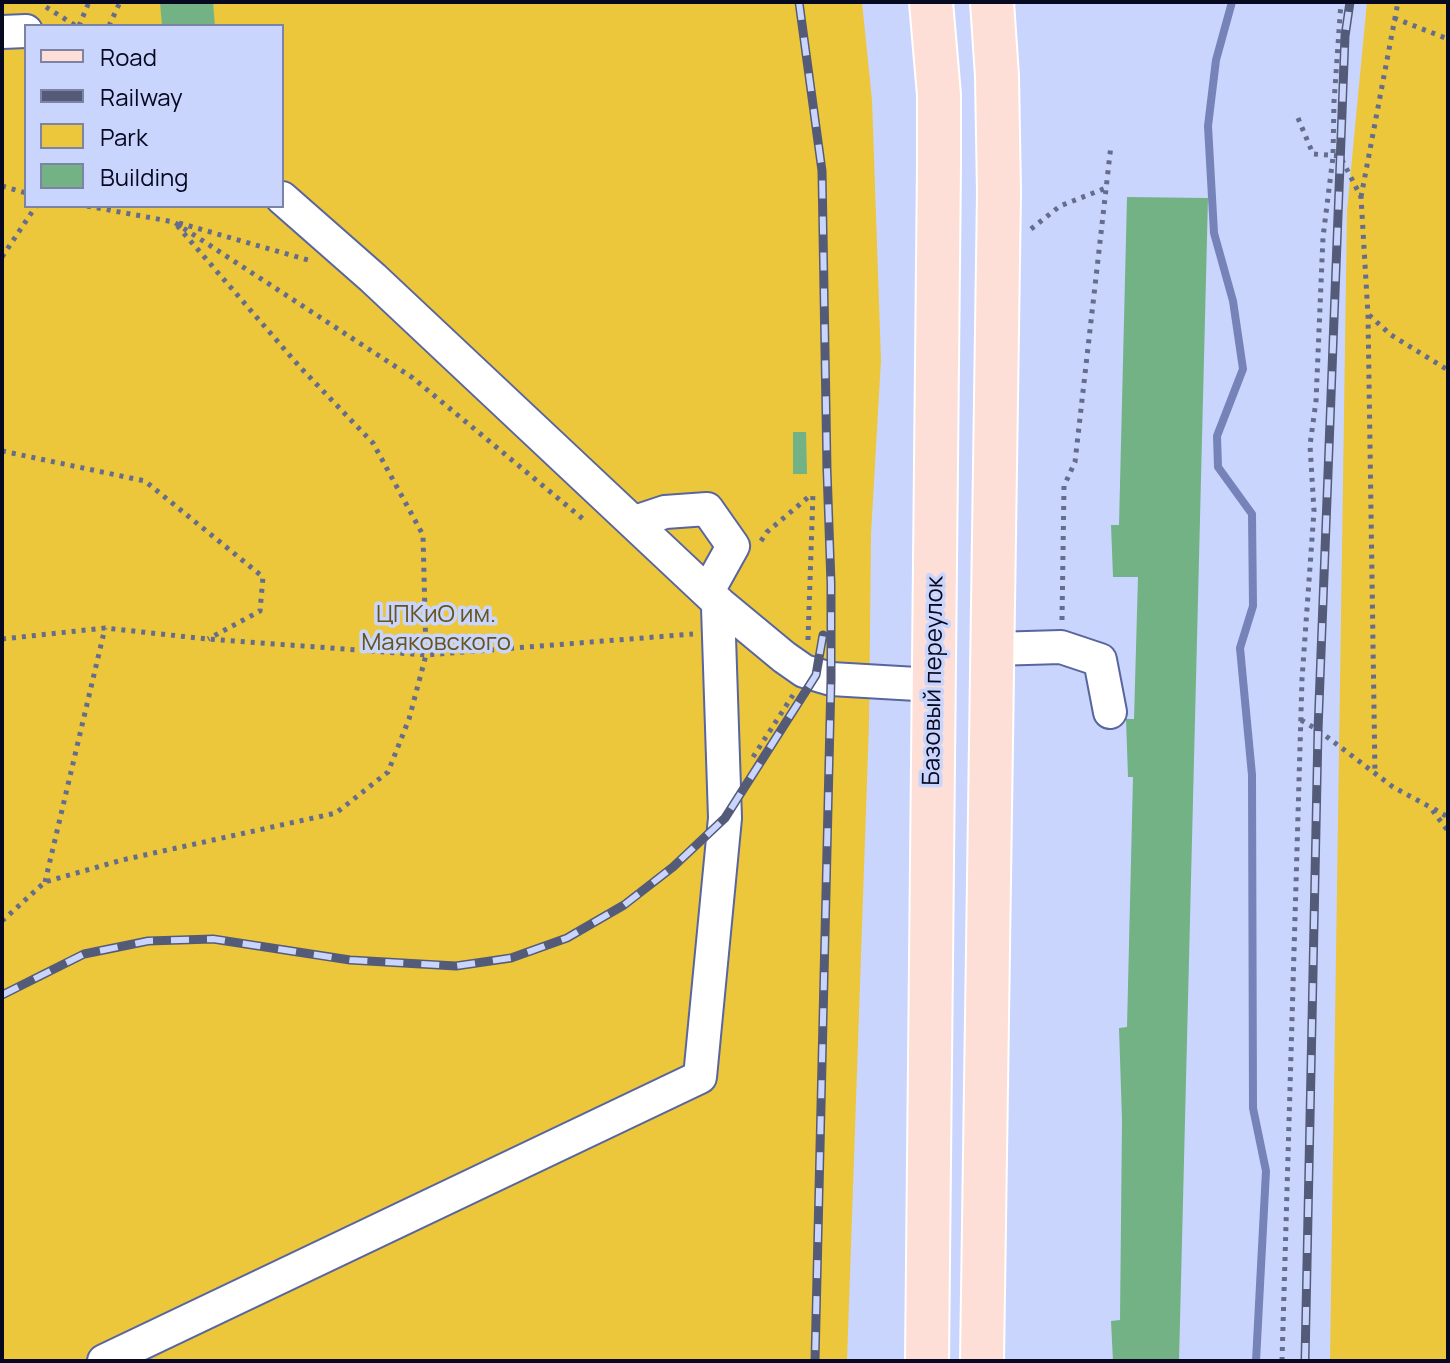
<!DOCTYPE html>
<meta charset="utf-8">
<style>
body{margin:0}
#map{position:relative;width:1450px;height:1363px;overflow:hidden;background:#cad5fd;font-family:Manrope,sans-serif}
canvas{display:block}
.frame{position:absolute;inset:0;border:4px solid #06091f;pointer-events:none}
.legend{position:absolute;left:24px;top:24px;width:260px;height:184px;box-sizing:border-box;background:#cad5fd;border:2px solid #7c83a4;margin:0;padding:10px 14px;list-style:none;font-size:24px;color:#06091f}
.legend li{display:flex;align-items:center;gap:16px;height:40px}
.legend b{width:40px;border:2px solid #7c83a4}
</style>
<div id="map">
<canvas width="1450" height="1363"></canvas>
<div class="frame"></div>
<ul class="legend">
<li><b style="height:10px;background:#fedfd7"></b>Road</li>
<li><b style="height:10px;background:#545b78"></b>Railway</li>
<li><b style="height:22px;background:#ecc63b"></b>Park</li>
<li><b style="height:22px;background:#72b285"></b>Building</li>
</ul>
</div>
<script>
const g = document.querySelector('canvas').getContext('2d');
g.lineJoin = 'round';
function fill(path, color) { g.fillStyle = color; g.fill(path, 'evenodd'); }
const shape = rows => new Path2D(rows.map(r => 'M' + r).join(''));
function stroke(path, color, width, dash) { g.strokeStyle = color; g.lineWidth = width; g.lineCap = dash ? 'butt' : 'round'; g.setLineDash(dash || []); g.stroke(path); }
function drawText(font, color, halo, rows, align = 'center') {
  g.font = font + ' Manrope,sans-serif'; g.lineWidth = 7; g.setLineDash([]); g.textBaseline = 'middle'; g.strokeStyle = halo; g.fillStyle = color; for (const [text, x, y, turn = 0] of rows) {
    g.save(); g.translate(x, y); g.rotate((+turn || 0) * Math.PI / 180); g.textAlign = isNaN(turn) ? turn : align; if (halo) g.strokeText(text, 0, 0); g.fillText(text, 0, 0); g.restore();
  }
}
fill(shape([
 [2,2,862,2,872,100,881,360,871,534,869,723,847,1361,2,1361],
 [26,26,282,26,282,206,26,206],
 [1367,2,1448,2,1448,1361,1330,1361,1347,211]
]), '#ecc63b');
stroke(shape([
 [1232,2,1216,60,1208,126,1214,233,1233,301,1243,369,1217,436,1218,467,1252,514,1253,606,1240,648,1252,775,1253,1108,1266,1171,1256,1361]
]), '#7683b8', 8);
fill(shape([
 [160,2,213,2,215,26,162,26],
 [1127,197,1208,198,1179,1361,1113,1361,1111,1321,1120,1320,1122,1120,1119,1028,1127,1027,1133,777,1128,777,1126,719,1134,719,1138,577,1113,577,1111,525,1119,525],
 [793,432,806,432,807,474,793,474]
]), '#72b285');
const minor = shape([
 [2,32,26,31],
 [282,198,373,278,720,604,784,657,804,671,831,679,934,685],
 [635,522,665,512,707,509,733,546,708,591],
 [993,649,1061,647,1100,660,1110,712],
 [104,1361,700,1077,725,818,718,607,720,604]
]);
const major = shape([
 [927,1361,939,164,939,95,931,2],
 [982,1361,999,192,997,76,992,2]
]);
stroke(minor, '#58659f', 36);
stroke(major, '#fff', 46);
stroke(shape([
 [46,7,76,26],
 [1394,18,1448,39],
 [79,26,89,2],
 [109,26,120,2],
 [1298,118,1313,154,1340,156,1361,197,1368,315,1375,775],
 [2,186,26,193],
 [1361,197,1398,2],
 [87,206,174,222,413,378,583,519],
 [179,223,308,260],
 [1031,229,1060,206,1106,188],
 [2,257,36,206],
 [1369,315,1391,335,1448,370],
 [2,451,145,481,263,577,260,611,208,639],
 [761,541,767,532,812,494],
 [1062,620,1064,486,1075,462,1111,145],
 [2,639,105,628,207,639,426,655,693,634],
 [808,640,813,493],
 [1301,720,1318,730,1393,787,1430,807,1448,831],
 [753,757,793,695],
 [1434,809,1448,817],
 [45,882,105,628],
 [2,921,45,882,122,860,336,813,388,772,409,719,426,655,423,535,373,443,299,366,174,222],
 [1282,1361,1302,679,1314,511,1310,445,1316,401,1323,237,1333,157,1334,102,1341,2]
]), '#666d8c', 5, [4, 6]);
stroke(minor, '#fff', 32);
stroke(major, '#fedfd7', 42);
const rail = shape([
 [799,2,822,171,827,470,831,584,831,679,815,1361],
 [2,995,84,954,148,941,213,939,350,960,456,966,511,958,567,938,624,905,673,867,725,818,816,675,823,635],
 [1305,1361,1318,730,1345,36,1350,2]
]);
stroke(rail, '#545b78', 9);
stroke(rail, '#cad5fd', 6, [18]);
drawText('24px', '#65551c', '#cad5fd', [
 ["ЦПКиО им.",436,615],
 ["Маяковского",436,643]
]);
drawText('24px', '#06091f', '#cad5fd', [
 ["Базовый переулок",934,681,-89]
]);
</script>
